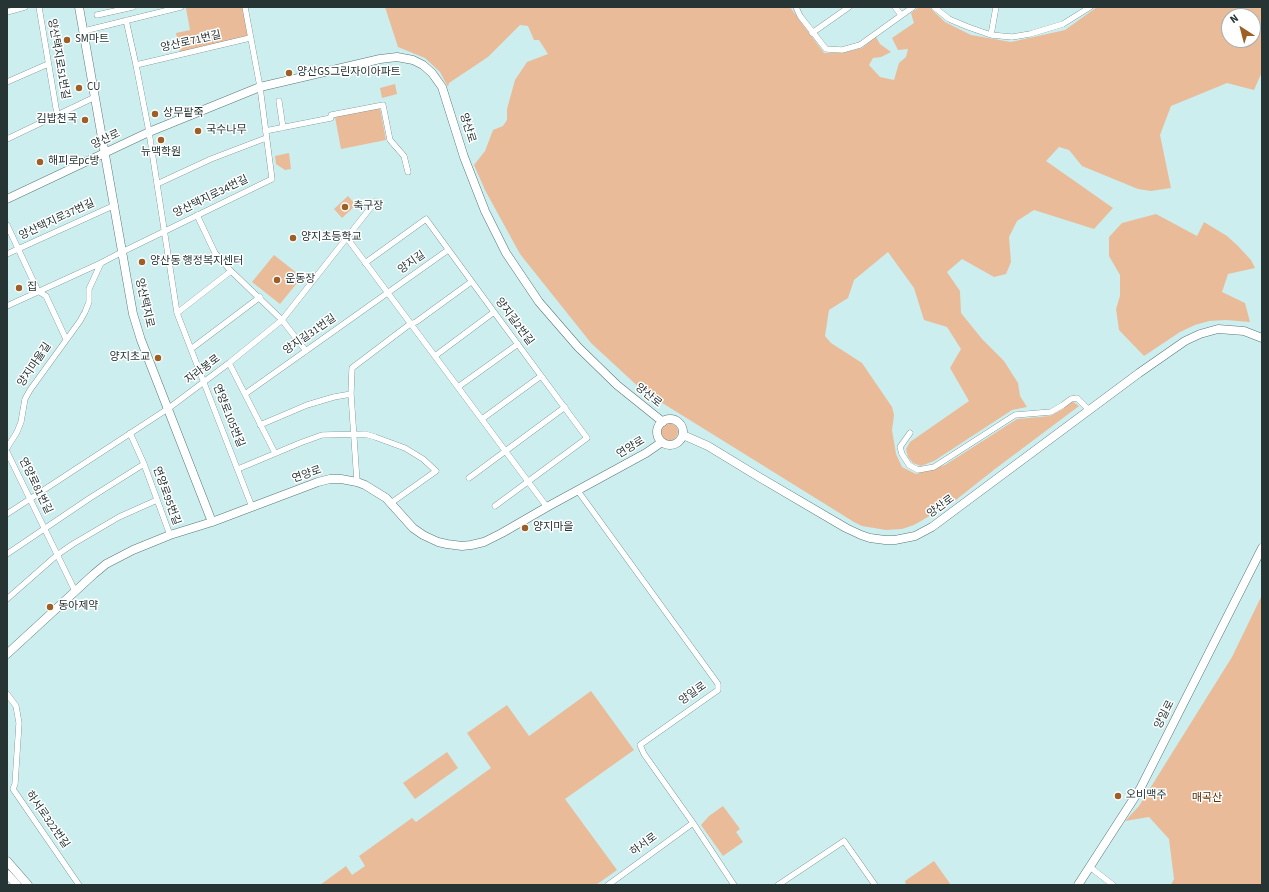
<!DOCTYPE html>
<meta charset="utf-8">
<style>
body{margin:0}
#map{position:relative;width:1269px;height:892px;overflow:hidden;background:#cceeef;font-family:"Source Sans 3",sans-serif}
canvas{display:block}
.frame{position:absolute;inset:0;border:8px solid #263434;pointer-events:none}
.north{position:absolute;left:1221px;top:8px;width:40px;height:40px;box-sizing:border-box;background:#fff;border:1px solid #a8aeae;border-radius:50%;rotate:324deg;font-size:11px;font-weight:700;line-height:16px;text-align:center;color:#263434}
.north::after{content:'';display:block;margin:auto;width:14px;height:18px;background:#9e5f27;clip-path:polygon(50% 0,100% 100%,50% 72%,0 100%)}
</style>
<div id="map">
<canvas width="1269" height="892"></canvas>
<div class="frame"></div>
<div class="north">N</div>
</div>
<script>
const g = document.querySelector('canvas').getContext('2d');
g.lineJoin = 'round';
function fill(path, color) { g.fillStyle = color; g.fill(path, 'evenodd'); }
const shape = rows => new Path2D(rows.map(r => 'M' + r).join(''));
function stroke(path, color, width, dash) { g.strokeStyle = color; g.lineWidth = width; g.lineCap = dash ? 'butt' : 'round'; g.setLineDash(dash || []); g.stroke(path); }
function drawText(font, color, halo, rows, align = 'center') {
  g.font = font + ' "Source Sans 3","Noto Sans KR",sans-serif'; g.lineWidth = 3; g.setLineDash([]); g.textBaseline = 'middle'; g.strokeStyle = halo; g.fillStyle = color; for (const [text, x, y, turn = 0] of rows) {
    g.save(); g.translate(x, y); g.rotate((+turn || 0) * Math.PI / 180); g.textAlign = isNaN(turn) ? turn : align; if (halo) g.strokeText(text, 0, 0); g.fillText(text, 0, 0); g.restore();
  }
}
fill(shape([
 [190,7,243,7,249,36,180,52,176,33,190,30,186,8],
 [385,7,790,7,824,53,842,53,862,48,876,37,880,44,891,52,881,57,873,58,869,65,880,77,894,80,899,63,906,57,908,49,898,50,892,38,914,23,911,13,919,7,929,7,945,22,971,35,1011,42,1065,30,1097,7,1262,7,1262,72,1254,90,1227,83,1171,106,1160,135,1171,188,1151,191,1138,189,1082,166,1069,150,1059,147,1046,161,1113,208,1094,229,1034,210,1017,221,1009,237,1011,262,1006,274,994,277,962,259,947,272,960,291,961,313,982,339,1004,361,1018,383,1020,396,1027,407,1012,410,934,461,921,466,913,463,908,457,906,449,910,442,969,401,950,368,961,349,947,327,924,320,914,288,888,252,854,280,848,298,829,310,825,336,831,343,862,363,892,407,894,415,892,430,896,454,902,467,916,474,945,465,1017,419,1050,416,1063,409,1072,401,1079,406,995,469,952,503,914,525,902,529,886,530,862,526,854,522,643,391,591,343,520,254,485,190,474,165,485,151,493,130,503,126,507,120,507,109,515,80,527,62,548,54,539,40,534,40,528,26,520,25,488,57,449,83,448,87,440,72,425,58,398,47],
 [1229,16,1253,16,1253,40,1229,40],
 [395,84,397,94,382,98,380,88],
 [380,108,386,140,341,149,335,117],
 [289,153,291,169,285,170,276,164,275,156],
 [348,196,356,205,342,218,334,209],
 [1156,214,1197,236,1204,222,1227,236,1237,245,1251,260,1255,268,1228,274,1222,292,1245,303,1250,322,1226,320,1209,321,1195,325,1180,332,1144,356,1119,330,1116,309,1120,296,1120,275,1109,256,1109,237,1122,223],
 [274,255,302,277,280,304,252,282],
 '660 432a9 9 0 1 1 18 0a9 9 0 1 1-18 0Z',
 [1262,595,1262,885,1171,885,1174,879,1169,839,1149,817,1125,821,1139,806,1232,657],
 [591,691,634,750,565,799,617,870,596,885,320,885,346,866,352,875,365,866,359,856,412,818,416,822,491,768,467,733,507,705,529,736],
 [447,752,458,768,415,799,403,783],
 [723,806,740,829,736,832,743,842,723,856,701,825,709,816],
 [934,861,951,885,906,885,905,881]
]), '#eabb98');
const street = shape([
 [39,7,57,114],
 [796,7,800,16,826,49,842,50,860,45,913,7],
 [895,7,901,15],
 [934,7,949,19,968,27,991,35,1012,37,1030,34,1063,24,1090,7],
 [7,12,25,7],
 [97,15,133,7],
 [126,20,136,65,149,132,177,313,252,507],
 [84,31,181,7],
 [812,33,849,7],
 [991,35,996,7],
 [136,65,250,38],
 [7,82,48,64],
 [279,101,283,128],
 [265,131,331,118,331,115,383,105,390,140,404,156,408,172],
 [7,139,95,97],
 [157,184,211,159,266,138],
 [197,215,215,253,231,271,282,320,306,351],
 [7,225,38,291,46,296,66,339],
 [347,238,547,507],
 [7,254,115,205],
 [365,263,426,219,494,312,587,438,495,506],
 [7,306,101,263,122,252,272,179,260,87,245,7],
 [177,313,231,271],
 [191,349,260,297],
 [435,356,494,312],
 [229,363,275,453],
 [458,387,518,344],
 [245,394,448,250],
 [482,419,541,376],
 [260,425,307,405,334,397,351,394],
 [130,433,144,464,170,535],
 [910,433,900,447,902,454,909,465,918,470,934,467,1015,415,1051,412,1063,405,1071,399,1077,398,1089,410],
 [7,448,17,432,21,422,25,399,30,390,80,321,85,312,89,302,89,289,101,263],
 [7,452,75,591],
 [238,469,300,443,322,435,365,434,375,437,405,448,423,459,436,471,391,503],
 [469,478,565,407],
 [357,482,351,394,352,368,410,324,416,322,471,282],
 [578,491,718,684,718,690,640,745,644,754,693,823,734,885],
 [7,514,169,408,229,363,282,320,375,202],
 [7,554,90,498,144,464],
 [7,599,57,555,73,544,119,517,157,500],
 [7,694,16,706,19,723,15,784,13,789,79,885],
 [1090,867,1113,885],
 [608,885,693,823],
 [778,885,844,841,875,885]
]);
const secondary = shape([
 [79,7,133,314,141,340,212,522],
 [7,199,149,132,260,87,380,59,397,57,413,60,423,65,432,73,442,87,464,157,485,211,506,253,539,302,578,347,617,385,663,422],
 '657 432a13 13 0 1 1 26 0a13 13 0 1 1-26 0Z',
 [683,435,708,446,759,477,846,528,861,535,870,538,885,540,895,540,915,536,932,527,1139,373,1185,341,1200,334,1218,329,1244,331,1262,338],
 [7,654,94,574,106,564,133,550,170,535,212,522,318,482,330,479,341,479,357,482,365,485,386,498,413,528,423,535,438,542,447,544,462,546,471,545,484,542,502,533,547,507,646,453,662,442],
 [7,861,28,885],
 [7,874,17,885],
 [1078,885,1140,789,1262,548]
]);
stroke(street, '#587778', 6);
stroke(secondary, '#587778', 9);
stroke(street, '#fff', 5.5);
stroke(secondary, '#fff', 8);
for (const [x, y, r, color] of [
 [67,40,4,"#9e5f27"],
 [289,73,4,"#9e5f27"],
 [79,88,4,"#9e5f27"],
 [155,114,4,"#9e5f27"],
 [85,120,4,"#9e5f27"],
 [198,131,4,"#9e5f27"],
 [161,140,4,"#9e5f27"],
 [40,162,4,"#9e5f27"],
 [345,207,4,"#9e5f27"],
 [293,238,4,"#9e5f27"],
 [142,262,4,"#9e5f27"],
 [277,280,4,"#9e5f27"],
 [19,288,4,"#9e5f27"],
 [158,358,4,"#9e5f27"],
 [525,528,4,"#9e5f27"],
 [50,607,4,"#9e5f27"],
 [1118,796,4,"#9e5f27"]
]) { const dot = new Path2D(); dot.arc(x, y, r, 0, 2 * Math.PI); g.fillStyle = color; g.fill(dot); stroke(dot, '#fff', 1.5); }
drawText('11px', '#263434', '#fff', [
 ["SM마트",75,40],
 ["양산GS그린자이아파트",297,73],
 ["CU",87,88],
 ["상무팥죽",163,114],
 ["김밥천국",77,120,"right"],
 ["국수나무",206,131],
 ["뉴맥학원",161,153,"center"],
 ["해피로pc방",48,162],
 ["축구장",353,207],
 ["양지초등학교",301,238],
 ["양산동 행정복지센터",150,262],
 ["운동장",285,280],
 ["집",27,288],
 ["양지초교",150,358,"right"],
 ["양지마을",533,528],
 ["동아제약",58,607],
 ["오비맥주",1126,796]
], 'left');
drawText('11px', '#263434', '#fff', [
 ["양산로71번길",191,42,-13],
 ["양산택지로51번길",58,59,80],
 ["양산로",467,128,73],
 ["양산로",106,140,-25],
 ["양산택지로34번길",211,197,-26],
 ["양산택지로37번길",57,220,-25],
 ["양지길",412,263,-35],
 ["양산택지로",144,303,77],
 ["양지길2번길",514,322,53],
 ["양지길31번길",310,335,-35],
 ["양지마을길",35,365,-56],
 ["자라봉로",203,370,-37],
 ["양산로",648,396,39],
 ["연양로105번길",228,416,68],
 ["연양로",631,448,-31],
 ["연양로",307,475,-19],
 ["연양로81번길",35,486,64],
 ["연양로95번길",166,496,70],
 ["양산로",941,507,-36],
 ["양일로",693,694,-35],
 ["양일로",1165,715,-63],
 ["하서로322번길",47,820,55],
 ["하서로",644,845,-36]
]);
drawText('11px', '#592c00', '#fff', [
 ["매곡산",1207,799]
]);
</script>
